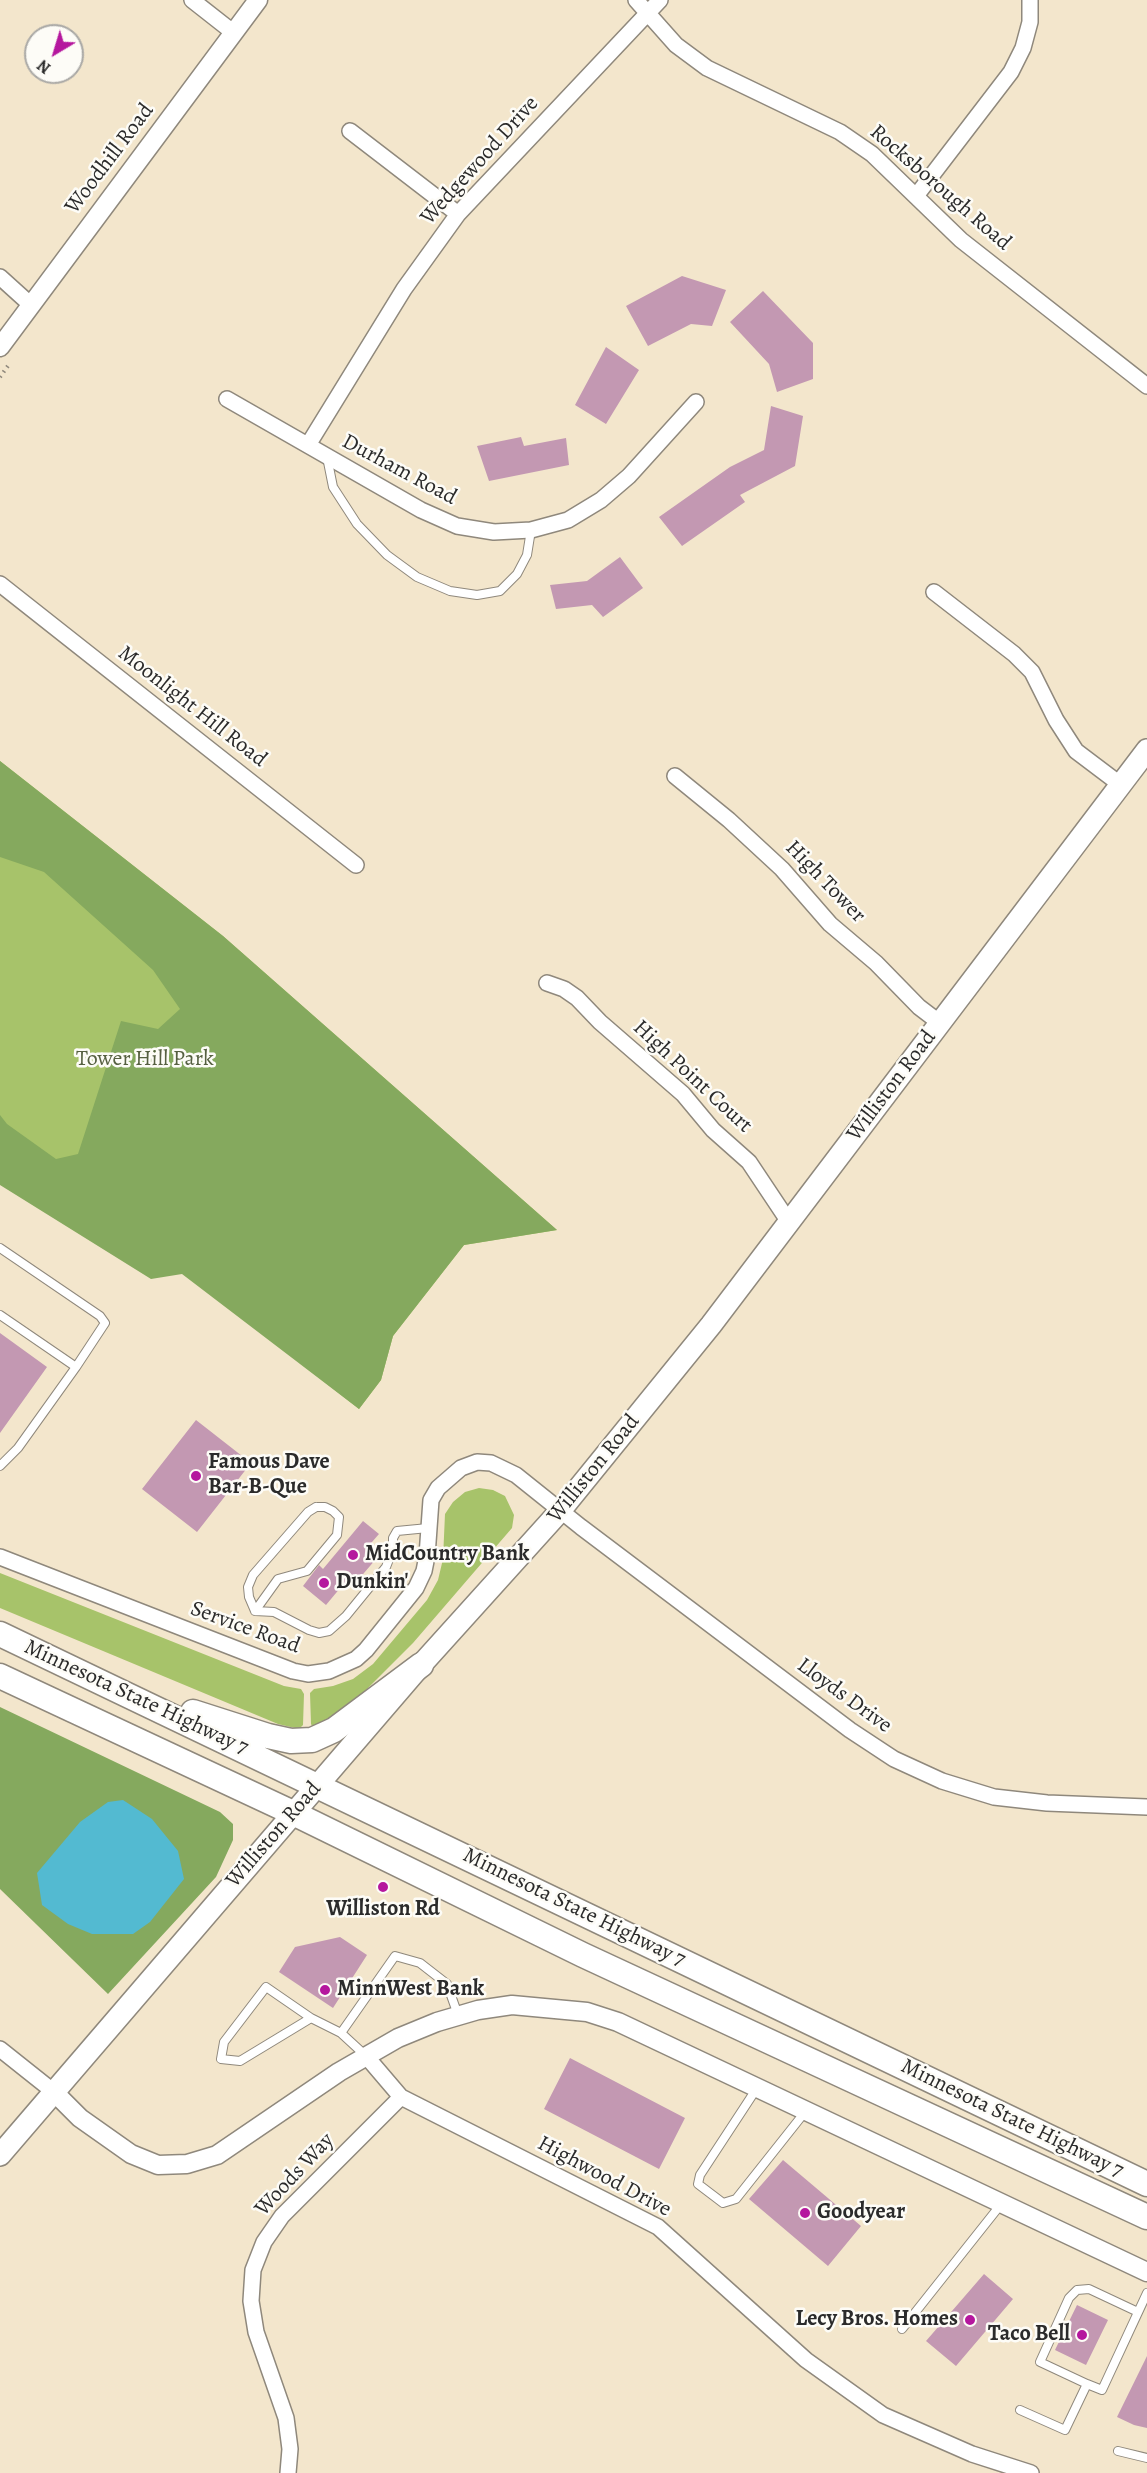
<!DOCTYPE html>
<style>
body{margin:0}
#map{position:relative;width:1147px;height:2473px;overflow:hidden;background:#f3e6cc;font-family:Alegreya,serif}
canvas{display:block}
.north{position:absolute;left:24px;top:24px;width:60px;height:60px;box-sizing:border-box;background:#fdfcf7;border:2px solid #a9a8a5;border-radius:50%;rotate:218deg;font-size:16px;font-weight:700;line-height:24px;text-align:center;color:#2b2b2b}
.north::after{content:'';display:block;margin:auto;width:21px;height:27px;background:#b5179e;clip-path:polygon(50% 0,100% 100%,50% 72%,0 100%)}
</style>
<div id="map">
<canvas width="1147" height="2473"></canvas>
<div class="north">N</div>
</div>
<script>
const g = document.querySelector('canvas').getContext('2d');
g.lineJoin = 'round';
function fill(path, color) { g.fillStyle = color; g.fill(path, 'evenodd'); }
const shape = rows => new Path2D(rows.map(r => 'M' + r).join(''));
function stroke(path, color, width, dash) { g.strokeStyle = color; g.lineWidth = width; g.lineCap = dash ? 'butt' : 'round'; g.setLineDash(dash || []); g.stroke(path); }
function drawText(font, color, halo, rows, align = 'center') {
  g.font = font + ' Alegreya,serif'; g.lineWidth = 5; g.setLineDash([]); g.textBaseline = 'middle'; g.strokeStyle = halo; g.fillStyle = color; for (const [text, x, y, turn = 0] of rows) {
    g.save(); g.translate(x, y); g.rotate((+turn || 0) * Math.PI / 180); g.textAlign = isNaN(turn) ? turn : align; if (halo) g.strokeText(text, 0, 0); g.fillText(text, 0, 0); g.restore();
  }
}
fill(shape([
 [0,761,223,936,557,1230,464,1245,393,1336,381,1380,359,1409,0,1129],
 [479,1488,493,1490,505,1496,514,1515,512,1528,413,1643,339,1717,313,1728,311,1724,310,1693,314,1689,333,1686,353,1679,373,1664,427,1600,438,1580,443,1559,445,1514,453,1502,465,1492],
 [0,1573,284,1686,301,1689,304,1694,303,1725,299,1729,278,1724,0,1608]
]), '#a7c36a');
fill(shape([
 [0,761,223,936,557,1230,464,1245,393,1336,381,1380,359,1409,182,1274,151,1279,0,1185,0,1115,7,1124,56,1159,78,1154,121,1021,158,1029,180,1009,153,970,44,872,0,857],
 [0,1707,220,1812,233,1824,233,1840,216,1877,108,1994,0,1889]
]), '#85a95e');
fill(shape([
 [123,1800,152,1819,178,1851,184,1879,150,1922,133,1934,92,1934,68,1924,42,1905,37,1873,80,1822,108,1802]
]), '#53bad1');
fill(shape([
 [682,276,726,290,712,326,691,324,648,346,626,306],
 [763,291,813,343,813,379,777,392,769,364,730,322],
 [606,347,639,370,606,424,575,405],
 [771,406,803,416,795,466,740,495,745,502,682,546,659,517,730,467,764,450],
 [521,437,524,446,566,438,569,465,489,481,477,446],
 [620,557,643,588,603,617,592,605,556,609,550,585,587,581],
 [0,1333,47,1367,0,1433],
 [196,1420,251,1463,197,1532,142,1489],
 [363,1521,379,1534,365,1550,376,1559,352,1587,346,1581,326,1605,303,1586,319,1565,323,1569],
 [340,1937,367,1955,333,2008,279,1972,295,1947],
 [570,2058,685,2118,659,2169,544,2109],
 [783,2160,861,2226,828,2266,749,2199],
 [984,2274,1013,2299,956,2366,926,2341],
 [1077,2305,1108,2320,1086,2365,1055,2350],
 [1147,2356,1147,2428,1134,2425,1117,2417]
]), '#c398b2');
const service = shape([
 [327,457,333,487,357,524,387,555,417,577,450,591,477,595,500,591,517,574,527,555,531,530],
 [0,1248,100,1316,105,1323,76,1367,18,1448,0,1466],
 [0,1315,76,1367],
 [316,1507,325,1507,333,1511,339,1517,337,1535,307,1571,278,1579,255,1611,249,1597,248,1587,253,1575,308,1512,316,1507],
 [255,1611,274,1612,309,1630,319,1633,329,1631,346,1616,386,1567,393,1549,393,1538,397,1531,428,1528],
 [311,2018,266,1987,224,2042,221,2059,240,2061,311,2018,341,2033,366,2056],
 [341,2033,395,1956,420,1963,447,1984,458,2015],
 [757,2088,700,2175,698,2184,723,2203,736,2199,805,2112],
 [902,2329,1002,2203],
 [1087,2384,1040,2362,1069,2298,1077,2290,1089,2289,1138,2312],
 [1020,2410,1065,2430,1087,2384,1102,2390,1147,2293],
 [1118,2451,1147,2458]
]);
const minor = shape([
 [192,0,234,33],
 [636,0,676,45,707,68,840,132,872,154,961,240,1147,386],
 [350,131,458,214],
 [916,196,1011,72,1023,48,1030,22,1030,0],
 [0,277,31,305],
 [227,399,421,510,457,526,494,532,531,530,568,520,601,500,629,476,696,402],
 [308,445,404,289,458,214,660,0],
 [0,584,356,865],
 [934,592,1014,654,1032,672,1056,720,1076,751,1121,785],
 [675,776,729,820,782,869,830,924,876,963,919,1007,940,1023],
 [547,983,564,989,577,998,600,1022,683,1094,713,1130,749,1162,789,1222],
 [0,1557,293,1671,308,1674,329,1671,356,1659,366,1650,416,1588,424,1571,427,1556,431,1500,438,1488,461,1468,477,1462,491,1463,516,1475,581,1527,850,1730,894,1759,942,1781,994,1797,1047,1803,1147,1807],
 [0,2049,54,2092],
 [366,2056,401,2097,658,2227,806,2360,883,2415,972,2454,1031,2473],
 [288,2473,290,2449,286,2418,256,2332,251,2301,253,2270,264,2242,282,2216,401,2097]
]);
const tertiary = shape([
 [0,347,258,0],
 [54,2092,80,2118,131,2154,158,2165,187,2164,217,2155,339,2072,398,2038,437,2022,478,2010,512,2005,587,2012,618,2022,1147,2272]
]);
const secondary = shape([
 [0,2155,421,1665,560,1511,711,1325,1147,750]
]);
const primary = shape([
 [0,1634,1147,2184],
 [0,1676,293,1813,583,1955,1147,2217],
 [193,1712,268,1736,291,1741,312,1740,334,1730,421,1665]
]);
stroke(service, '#8f887c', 10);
stroke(minor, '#8f887c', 18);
stroke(tertiary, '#8f887c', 21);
stroke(secondary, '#8f887c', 24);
stroke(primary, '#8f887c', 27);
stroke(shape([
 [0,377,10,363]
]), '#8f887c', 4, [1.5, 4.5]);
stroke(service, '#fff', 8);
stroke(minor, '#fff', 15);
stroke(tertiary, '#fff', 18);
stroke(secondary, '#fff', 21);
stroke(primary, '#fff', 24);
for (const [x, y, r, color] of [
 [196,1476,6,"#b5179e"],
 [353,1555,6,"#b5179e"],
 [324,1583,6,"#b5179e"],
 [383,1887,6,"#b5179e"],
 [325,1990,6,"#b5179e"],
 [805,2213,6,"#b5179e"],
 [970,2320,6,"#b5179e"],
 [1082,2335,6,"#b5179e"]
]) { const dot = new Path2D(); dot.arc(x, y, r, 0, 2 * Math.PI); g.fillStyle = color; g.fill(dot); stroke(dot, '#fdfcf7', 2); }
drawText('22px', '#2b2b2b', '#fdfcf7', [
 ["Woodhill Road",110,159,-53],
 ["Wedgewood Drive",480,161,-48],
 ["Rocksborough Road",940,188,41],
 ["Durham Road",399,470,28],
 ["Moonlight Hill Road",192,707,38],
 ["High Tower",825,882,46],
 ["High Point Court",692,1077,43],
 ["Williston Road",892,1086,-53],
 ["Williston Road",594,1469,-51],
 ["Service Road",245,1628,20],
 ["Lloyds Drive",844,1696,36],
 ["Minnesota State Highway 7",136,1698,25],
 ["Williston Road",274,1835,-49],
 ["Minnesota State Highway 7",574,1908,26],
 ["Minnesota State Highway 7",1012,2119,26],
 ["Woods Way",295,2175,-47],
 ["Highwood Drive",604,2177,28]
]);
drawText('22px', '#566041', '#fdfcf7', [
 ["Tower Hill Park",145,1060]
]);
drawText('bold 22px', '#2b2b2b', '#fdfcf7', [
 ["Famous Dave",208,1463],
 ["Bar-B-Que",208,1488],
 ["MidCountry Bank",365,1555],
 ["Dunkin'",336,1583],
 ["Williston Rd",383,1910,"center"],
 ["MinnWest Bank",337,1990],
 ["Goodyear",817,2213],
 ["Lecy Bros. Homes",958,2320,"right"],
 ["Taco Bell",1070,2335,"right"]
], 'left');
</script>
